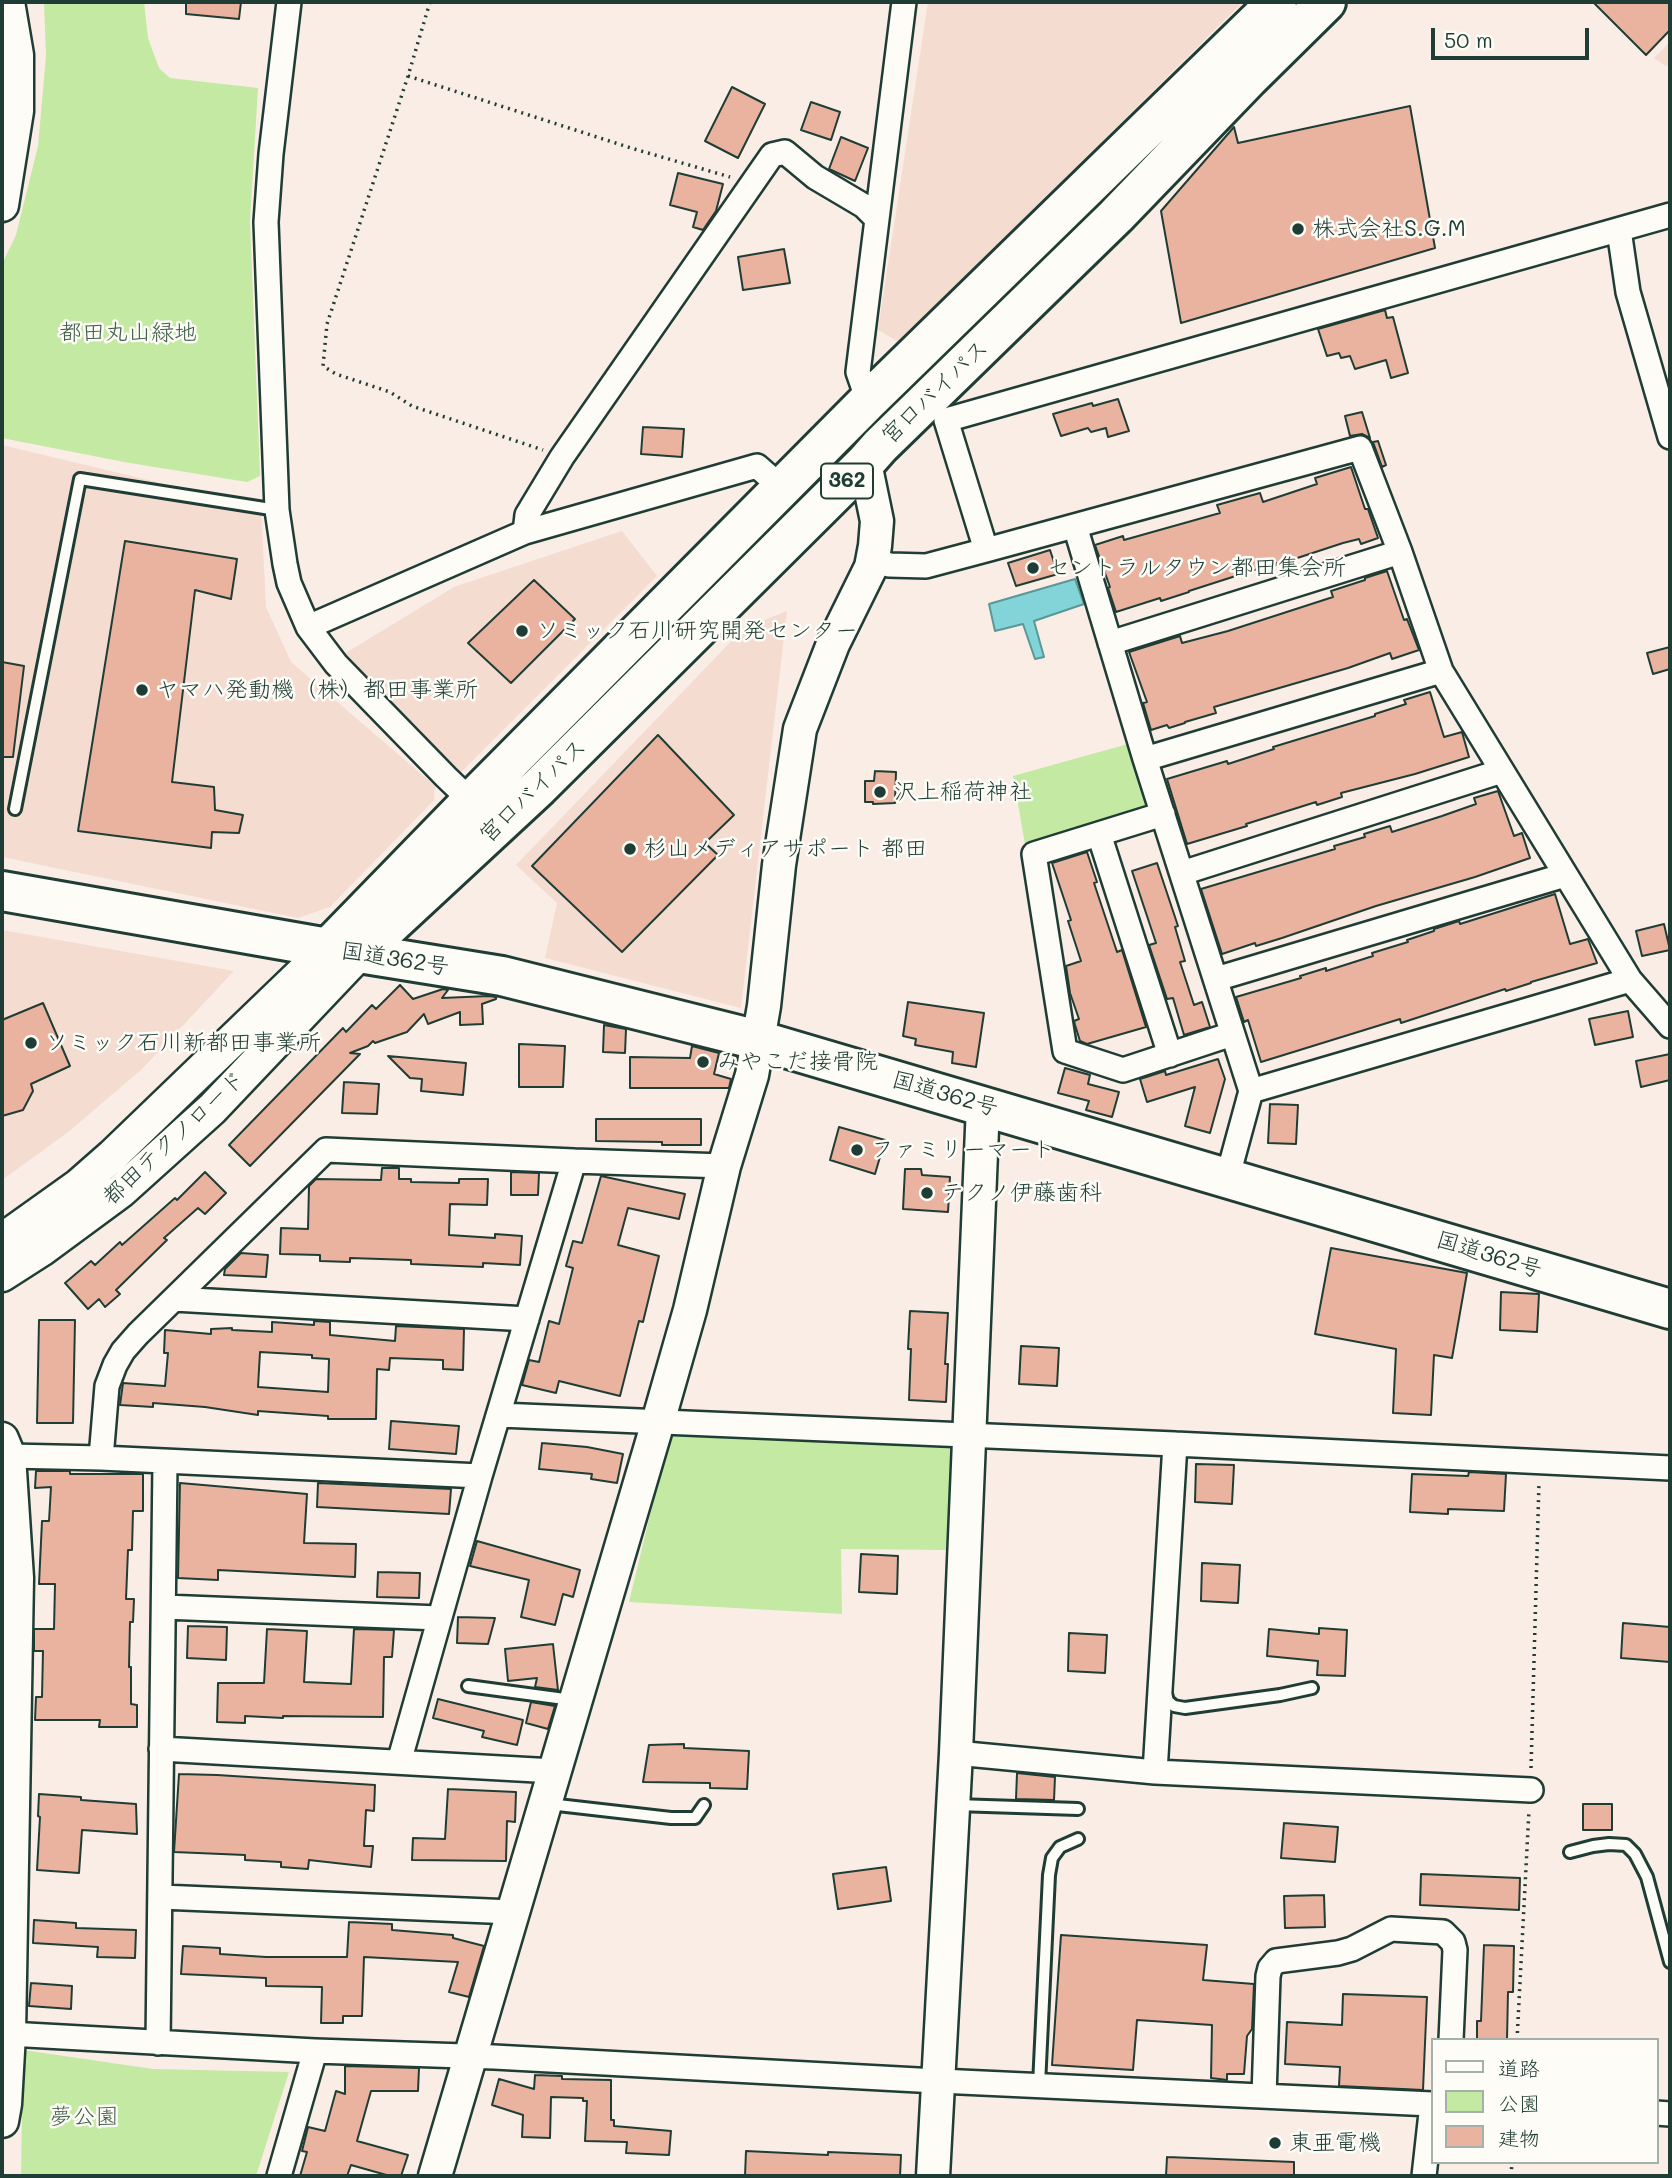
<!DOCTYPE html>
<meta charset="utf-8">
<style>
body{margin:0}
#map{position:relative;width:1672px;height:2178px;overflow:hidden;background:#f9ede6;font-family:Mali,"Klee One",sans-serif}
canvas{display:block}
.frame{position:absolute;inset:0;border:4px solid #1f3d34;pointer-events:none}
.legend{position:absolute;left:1431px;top:2038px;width:228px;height:126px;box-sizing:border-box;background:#fdfcf7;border:2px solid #a4b0a9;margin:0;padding:9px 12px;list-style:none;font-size:21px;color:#1f3d34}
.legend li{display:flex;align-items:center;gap:14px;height:35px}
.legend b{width:35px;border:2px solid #a4b0a9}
.scale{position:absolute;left:1431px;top:28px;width:158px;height:32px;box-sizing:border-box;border:4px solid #1f3d34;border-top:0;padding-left:9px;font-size:21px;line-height:24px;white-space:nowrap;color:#1f3d34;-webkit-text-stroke:5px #fdfcf7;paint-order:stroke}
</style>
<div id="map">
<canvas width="1672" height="2178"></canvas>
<div class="frame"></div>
<ul class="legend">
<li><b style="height:9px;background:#fdfcf7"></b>道路</li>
<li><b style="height:19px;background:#c4e9a3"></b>公園</li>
<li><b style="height:19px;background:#eab3a0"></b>建物</li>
</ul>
<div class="scale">50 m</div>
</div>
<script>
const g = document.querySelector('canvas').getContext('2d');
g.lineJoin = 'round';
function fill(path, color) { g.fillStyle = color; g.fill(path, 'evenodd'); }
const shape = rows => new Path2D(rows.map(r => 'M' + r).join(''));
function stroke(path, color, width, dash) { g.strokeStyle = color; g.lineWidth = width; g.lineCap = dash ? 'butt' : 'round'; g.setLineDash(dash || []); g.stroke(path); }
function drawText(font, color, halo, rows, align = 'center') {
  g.font = font + ' Mali,"Klee One",sans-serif'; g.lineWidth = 5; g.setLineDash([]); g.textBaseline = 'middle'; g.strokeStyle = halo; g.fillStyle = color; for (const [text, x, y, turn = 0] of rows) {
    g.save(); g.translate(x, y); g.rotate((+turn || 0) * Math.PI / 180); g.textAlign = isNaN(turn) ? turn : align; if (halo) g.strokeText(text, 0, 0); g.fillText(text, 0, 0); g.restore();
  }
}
fill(shape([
 [928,2,1243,2,899,342,878,330],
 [1670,42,1670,65,1666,66,1654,58],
 [2,445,261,507,266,607,291,662,435,786,434,800,330,907,298,918,2,857],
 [622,531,657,576,460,773,344,654,454,587],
 [787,611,741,1008,545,958,557,903,516,865,744,628],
 [2,930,234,971,141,1070,67,1133,2,1180]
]), '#f4dcd1');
fill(shape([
 [44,2,144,2,148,38,159,68,170,78,258,88,250,221,260,476,247,482,124,462,2,438,2,264,16,235,38,146,46,56],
 [1128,744,1149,808,1025,844,1013,776],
 [678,1432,946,1444,952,1448,948,1550,841,1549,842,1614,629,1602,668,1441],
 [23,2050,153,2069,289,2072,256,2176,21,2176]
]), '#c4e9a3');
const water = shape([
 [1075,579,1084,604,1034,621,1044,657,1035,659,1023,624,995,631,989,604,1075,579]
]);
fill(water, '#82d4d9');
stroke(water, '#5a9897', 2);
const building = shape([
 [186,2,241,2,239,19,186,14,186,2],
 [1593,2,1670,2,1670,30,1646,55,1593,2],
 [732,87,765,104,738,158,705,141,732,87],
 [811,102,840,112,831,140,801,130,811,102],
 [1410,106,1435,248,1181,323,1161,211,1234,127,1238,143,1410,106],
 [841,137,868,148,855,181,829,169,841,137],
 [678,173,723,184,716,211,703,230,693,227,697,212,670,205,678,173],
 [784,249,790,283,743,290,738,257,784,249],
 [1385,310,1387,318,1393,317,1408,373,1391,378,1386,360,1355,369,1350,356,1341,358,1339,353,1327,356,1318,329,1385,310],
 [1118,399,1129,431,1108,437,1106,428,1091,432,1088,428,1061,436,1053,414,1092,403,1093,406,1118,399],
 [1362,412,1370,438,1362,434,1350,436,1345,416,1362,412],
 [643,427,684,429,682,457,641,454,643,427],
 [1378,441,1386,465,1382,467,1373,442,1378,441],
 [1351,467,1365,509,1368,509,1378,538,1361,544,1359,539,1343,543,1276,565,1276,563,1189,591,1189,592,1161,601,1160,598,1116,612,1108,588,1110,587,1095,545,1123,536,1124,540,1220,513,1217,505,1260,493,1263,502,1317,484,1315,478,1351,467],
 [125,541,237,559,231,599,195,590,172,782,214,787,215,810,243,815,239,833,212,832,211,848,78,831,125,541],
 [1050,550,1058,574,1016,586,1008,563,1050,550],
 [1387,571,1404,620,1407,619,1419,650,1392,659,1390,653,1348,668,1214,707,1216,713,1185,722,1185,723,1169,728,1167,725,1151,730,1143,703,1147,702,1129,652,1180,636,1182,643,1228,631,1333,597,1331,591,1365,580,1365,578,1387,571],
 [534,580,575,619,511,683,468,643,534,580],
 [1670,647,1670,669,1653,674,1647,653,1670,647],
 [2,662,24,666,13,757,2,757,2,662],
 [1430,692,1444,737,1462,732,1469,757,1415,774,1341,793,1342,797,1317,805,1316,802,1246,824,1247,826,1187,844,1167,779,1227,761,1228,764,1274,749,1273,747,1375,716,1375,714,1406,704,1404,700,1430,692],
 [658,735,734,815,705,843,718,855,622,952,532,866,658,735],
 [875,771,896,772,895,803,873,804,873,802,865,802,865,781,874,781,875,771],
 [1498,791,1514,836,1522,833,1530,858,1475,877,1376,906,1282,938,1256,946,1255,943,1222,954,1201,889,1335,849,1334,846,1365,837,1364,834,1390,826,1392,832,1442,816,1476,804,1474,798,1498,791],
 [1087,852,1097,882,1094,883,1117,952,1122,950,1146,1027,1087,1044,1080,1041,1075,1025,1074,1021,1079,1019,1070,993,1066,966,1081,961,1068,921,1071,920,1052,863,1087,852],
 [1157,863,1178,926,1175,927,1185,961,1180,962,1194,1005,1202,1002,1210,1027,1184,1035,1173,998,1167,999,1149,945,1156,943,1132,871,1157,863],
 [1555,894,1570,944,1588,939,1597,963,1531,982,1531,983,1506,991,1505,989,1401,1023,1400,1019,1261,1062,1248,1020,1244,1022,1236,997,1301,978,1300,976,1326,968,1326,971,1373,956,1372,953,1408,942,1407,940,1434,931,1434,929,1459,921,1460,924,1555,894],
 [1664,924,1670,950,1642,956,1636,931,1664,924],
 [400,985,413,999,443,989,448,990,442,998,489,996,496,997,496,999,482,1004,483,1024,460,1025,460,1012,428,1024,424,1014,407,1032,375,1043,373,1041,368,1046,350,1053,360,1054,250,1166,229,1145,343,1028,346,1032,372,1005,376,1009,400,985],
 [908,1002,984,1013,976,1067,952,1063,953,1052,915,1045,916,1039,903,1036,908,1002],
 [43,1003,70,1066,31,1084,33,1091,23,1110,2,1116,2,1020,43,1003],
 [1628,1011,1633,1037,1595,1045,1589,1019,1628,1011],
 [604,1025,626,1029,625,1053,603,1052,604,1025],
 [519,1044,565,1046,563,1087,519,1087,519,1044],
 [692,1046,719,1053,714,1074,731,1079,729,1088,630,1088,630,1057,690,1058,692,1046],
 [1670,1054,1670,1080,1641,1087,1636,1061,1670,1054],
 [388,1056,466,1063,463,1095,421,1091,422,1079,410,1078,388,1056],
 [1218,1059,1225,1079,1210,1133,1185,1126,1195,1087,1147,1102,1140,1079,1165,1071,1166,1075,1218,1059],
 [1065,1068,1090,1075,1088,1084,1119,1092,1112,1117,1086,1110,1089,1101,1058,1093,1065,1068],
 [344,1082,379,1084,377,1114,342,1113,344,1082],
 [1270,1104,1298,1105,1296,1144,1268,1143,1270,1104],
 [596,1119,701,1119,701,1145,662,1145,662,1142,596,1141,596,1119],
 [839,1127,885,1140,875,1174,830,1160,839,1127],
 [382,1168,399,1168,399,1179,411,1179,411,1182,459,1183,459,1179,488,1179,487,1205,450,1204,449,1235,495,1238,495,1234,522,1236,520,1265,483,1263,483,1267,411,1264,411,1260,350,1258,350,1262,320,1261,320,1255,280,1254,281,1228,308,1229,309,1186,316,1179,381,1180,382,1168],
 [905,1169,921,1169,922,1175,950,1177,948,1212,903,1209,905,1169],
 [205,1172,226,1193,205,1214,198,1208,164,1238,167,1240,116,1290,120,1294,105,1307,99,1299,88,1309,65,1283,91,1261,95,1265,120,1242,122,1245,175,1198,177,1200,205,1172],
 [511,1172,539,1173,538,1195,511,1195,511,1172],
 [601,1176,685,1194,679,1219,628,1208,618,1245,659,1256,643,1322,639,1321,620,1396,559,1381,556,1393,522,1385,529,1360,539,1362,549,1321,559,1324,573,1268,566,1266,573,1241,582,1243,601,1176],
 [1331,1248,1467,1273,1452,1358,1434,1355,1431,1415,1393,1413,1396,1349,1315,1334,1331,1248],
 [241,1253,268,1255,266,1277,224,1275,225,1269,241,1253],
 [1501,1292,1539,1294,1537,1332,1500,1330,1501,1292],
 [910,1311,948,1313,945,1364,948,1364,946,1402,909,1400,911,1349,908,1349,910,1311],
 [39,1320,75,1320,73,1423,37,1423,39,1320],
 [314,1321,330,1322,330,1335,395,1341,396,1326,464,1329,463,1370,443,1369,443,1360,390,1358,389,1370,377,1369,376,1419,328,1419,328,1416,258,1411,258,1415,205,1407,153,1403,153,1407,120,1405,123,1383,165,1386,168,1353,164,1353,165,1330,211,1334,211,1329,232,1328,232,1330,272,1332,272,1322,314,1325,314,1321],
 [260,1352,312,1355,312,1358,329,1359,328,1392,258,1387,260,1352],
 [1021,1346,1059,1348,1057,1386,1019,1384,1021,1346],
 [391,1421,459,1426,456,1454,389,1449,391,1421],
 [542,1443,587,1447,623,1454,617,1483,591,1479,592,1474,539,1469,542,1443],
 [1196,1464,1234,1465,1232,1504,1195,1502,1196,1464],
 [36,1471,70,1471,70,1474,143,1474,143,1511,133,1511,132,1550,128,1550,126,1599,134,1599,133,1622,130,1622,129,1667,131,1667,131,1704,137,1705,137,1727,99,1727,100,1720,35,1720,36,1697,42,1697,43,1651,34,1651,34,1629,54,1629,55,1584,39,1584,42,1521,49,1521,51,1487,35,1488,36,1471],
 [1469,1472,1506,1474,1504,1511,1448,1509,1448,1514,1410,1512,1412,1474,1468,1476,1469,1472],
 [180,1483,307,1494,304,1543,356,1544,355,1577,218,1570,218,1580,178,1578,180,1483],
 [318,1483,451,1489,449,1514,317,1507,318,1483],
 [477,1541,580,1570,573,1597,563,1594,555,1625,521,1617,529,1580,470,1566,477,1541],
 [861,1554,898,1556,897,1594,859,1592,861,1554],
 [1202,1563,1240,1565,1238,1603,1201,1601,1202,1563],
 [378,1572,420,1573,419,1598,377,1597,378,1572],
 [458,1617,495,1618,488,1644,457,1643,458,1617],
 [1623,1623,1670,1627,1670,1662,1621,1658,1623,1623],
 [188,1626,227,1627,226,1660,187,1658,188,1626],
 [1319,1628,1347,1630,1345,1676,1317,1675,1318,1661,1267,1656,1269,1629,1319,1634,1319,1628],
 [267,1629,307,1631,304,1682,351,1684,354,1629,394,1630,392,1657,384,1657,383,1717,283,1716,283,1718,245,1716,245,1723,217,1722,218,1683,264,1683,267,1629],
 [1069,1633,1107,1635,1105,1673,1068,1671,1069,1633],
 [553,1644,558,1690,535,1687,537,1678,508,1681,505,1649,553,1644],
 [438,1699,523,1720,517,1745,482,1737,484,1731,433,1718,438,1699],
 [531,1702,555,1706,548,1729,526,1723,531,1702],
 [684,1744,684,1748,749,1751,747,1789,710,1788,710,1783,643,1782,649,1745,684,1744],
 [1017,1773,1055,1777,1054,1800,1016,1799,1017,1773],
 [179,1774,217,1775,375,1785,374,1811,366,1810,364,1846,373,1846,371,1867,309,1860,308,1869,281,1867,281,1862,245,1860,245,1855,174,1852,179,1774],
 [448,1789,516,1792,515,1822,507,1821,506,1861,412,1860,413,1838,445,1839,448,1789],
 [39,1794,81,1797,81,1800,136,1804,137,1834,82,1830,79,1873,37,1870,40,1817,38,1816,39,1794],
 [1583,1804,1612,1804,1612,1830,1583,1830,1583,1804],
 [1284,1823,1338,1827,1335,1862,1281,1858,1284,1823],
 [886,1867,891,1901,838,1909,833,1874,886,1867],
 [1421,1874,1520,1878,1519,1910,1420,1905,1421,1874],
 [1324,1895,1325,1927,1285,1928,1284,1896,1324,1895],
 [34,1920,76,1923,76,1928,136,1930,135,1958,97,1957,98,1947,33,1943,34,1920],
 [349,1922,392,1924,392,1930,453,1935,453,1938,484,1946,469,1997,449,1992,458,1962,364,1957,362,2016,343,2016,343,2023,321,2023,322,1987,266,1986,266,1978,181,1974,183,1946,220,1948,220,1954,266,1957,347,1957,349,1922],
 [1061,1935,1207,1945,1203,1980,1254,1984,1252,2029,1247,2036,1244,2074,1227,2074,1227,2080,1211,2078,1212,2025,1137,2020,1133,2070,1052,2065,1061,1935],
 [1484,1945,1514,1946,1513,1992,1508,1992,1507,2040,1477,2040,1477,2021,1481,2021,1484,1945],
 [31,1983,72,1986,71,2009,29,2006,31,1983],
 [1343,1994,1427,1997,1423,2090,1339,2086,1340,2067,1285,2064,1287,2022,1342,2025,1343,1994],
 [345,2066,419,2068,418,2091,371,2091,357,2141,408,2155,401,2176,390,2176,351,2165,347,2176,300,2176,307,2152,302,2151,308,2127,325,2131,336,2091,345,2094,345,2066],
 [535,2075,562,2076,562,2079,611,2080,611,2120,614,2120,614,2126,671,2131,669,2155,626,2153,627,2142,585,2141,587,2101,583,2101,583,2098,551,2097,550,2138,522,2137,523,2115,492,2105,499,2079,534,2089,535,2075],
 [746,2151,828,2155,828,2152,901,2155,900,2176,745,2176,746,2151],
 [1167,2157,1294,2162,1294,2176,1166,2176,1167,2157]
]);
fill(building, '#eab3a0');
stroke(building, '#1f3d34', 2);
const lane = shape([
 [15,809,80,479,277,510],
 [468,1686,572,1700],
 [1165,1690,1168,1701,1174,1706,1185,1708,1280,1695,1312,1688],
 [549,1804,671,1818,695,1818,704,1805],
 [956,1805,1078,1809],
 [1570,1852,1593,1846,1609,1844,1626,1845,1635,1854,1647,1877,1670,1962],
 [1039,2085,1049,1875,1052,1858,1060,1847,1078,1839]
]);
const street = shape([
 [289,2,271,154,266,222,277,510,285,564,289,583,308,627,336,664,446,777,471,801],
 [1670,215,946,420,986,550,1360,448,1400,552,1441,671,1630,980,1670,1026],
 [1619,230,1628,292,1670,437],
 [868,401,858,372,904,2],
 [1075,526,1145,759,1251,1091,1227,1179],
 [525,532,527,515,562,457,772,155,785,152,815,177,864,206,876,218],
 [872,558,889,565,926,566,986,550],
 [308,627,525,532,757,466,782,488],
 [1110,643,1400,552],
 [1145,759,1441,671],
 [1163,814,1034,854,1065,1051,1123,1070,1232,1034],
 [1099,834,1170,1055],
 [1182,873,1502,771],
 [1216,979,1565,875],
 [1251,1091,1630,980],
 [174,1299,527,1319],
 [500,1415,1175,1444,1670,1468],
 [9,1456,101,1458,480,1476,574,1161,724,1166],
 [101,1458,107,1386,115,1365,123,1351,138,1334,326,1150,574,1161],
 [164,1607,439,1618],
 [161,1749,554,1771],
 [956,1753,1155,1772,1531,1790],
 [399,1762,480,1476],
 [1155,1772,1175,1444],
 [161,1897,512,1912],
 [9,2034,315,2051,494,2057,918,2080,1432,2104],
 [158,2043,165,1462],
 [1264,2096,1268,1976,1270,1968,1276,1961,1338,1953,1352,1949,1391,1929,1443,1932,1453,1942,1455,1950,1451,2040],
 [1656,2113,1670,2114],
 [279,2176,315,2051],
 [1424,2176,1432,2104]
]);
const secondary = shape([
 [2,205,17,111,17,55,8,2],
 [2,1240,79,1185,112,1156,328,948],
 [2,1275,41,1250,121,1191,212,1109,360,953],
 [2,1439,9,1456,17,1578,9,2034,5,2104,2,2121],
 [435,2176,658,1422,690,1310,724,1166,752,1075,764,1006,779,865,800,729,833,644,871,567,875,546,877,521,865,463],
 [933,2176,956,1753,983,1105]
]);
const highway = shape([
 [2,891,328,948,502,976,758,1040,1670,1309],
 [328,948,471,801,868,401,1277,2],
 [360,953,539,787,865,463,880,446,1116,216,1248,79,1326,2]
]);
stroke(lane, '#1f3d34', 16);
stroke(street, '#1f3d34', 28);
stroke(secondary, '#1f3d34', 37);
stroke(highway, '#1f3d34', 44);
stroke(shape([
 [430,2,408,76,327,324,323,366,336,374,390,392,412,406,543,450],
 [408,76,631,148,730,177],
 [1531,1768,1539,1482],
 [1517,2040,1529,1810],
 [1511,2176,1512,2162]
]), '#1f3d34', 3.5, [2, 5]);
stroke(lane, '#fdfcf7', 10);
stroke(street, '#fdfcf7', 23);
stroke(secondary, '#fdfcf7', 32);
stroke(highway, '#fdfcf7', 38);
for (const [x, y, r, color] of [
 [1298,229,7,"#1f3d34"],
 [1033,568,7,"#1f3d34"],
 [522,631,7,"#1f3d34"],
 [142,690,7,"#1f3d34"],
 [880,792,7,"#1f3d34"],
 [630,849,7,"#1f3d34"],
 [31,1043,7,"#1f3d34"],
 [703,1062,7,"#1f3d34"],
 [857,1150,7,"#1f3d34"],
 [927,1193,7,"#1f3d34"],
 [1275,2143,7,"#1f3d34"]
]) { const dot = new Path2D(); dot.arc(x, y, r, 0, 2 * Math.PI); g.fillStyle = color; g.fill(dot); stroke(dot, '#fdfcf7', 2.5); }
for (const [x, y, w] of [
 [847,481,52]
]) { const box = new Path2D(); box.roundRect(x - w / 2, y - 17.5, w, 35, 5); g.fillStyle = '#fdfcf7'; g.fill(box); stroke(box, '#1f3d34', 2); }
drawText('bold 21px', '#1f3d34', null, [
 ["362",847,481]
]);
drawText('23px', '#1f3d34', '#fdfcf7', [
 ["株式会社S.G.M",1312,229],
 ["セントラルタウン都田集会所",1047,568],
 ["ソミック石川研究開発センター",536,631],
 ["ヤマハ発動機（株）都田事業所",156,690],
 ["沢上稲荷神社",894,792],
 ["杉山メディアサポート 都田",644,849],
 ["ソミック石川新都田事業所",45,1043],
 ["みやこだ接骨院",717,1062],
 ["ファミリーマート",871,1150],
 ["テクノ伊藤歯科",941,1193],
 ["東亜電機",1289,2143]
], 'left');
drawText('23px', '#405f4a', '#fdfcf7', [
 ["都田丸山緑地",128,333],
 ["夢公園",84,2117]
]);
drawText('23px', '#1f3d34', '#fdfcf7', [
 ["宮口バイパス",935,392,-44],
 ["宮口バイパス",533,791,-44],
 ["国道362号",395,959,9],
 ["国道362号",945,1094,16],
 ["都田テクノロード",174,1138,-43],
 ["国道362号",1489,1255,17]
]);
</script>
